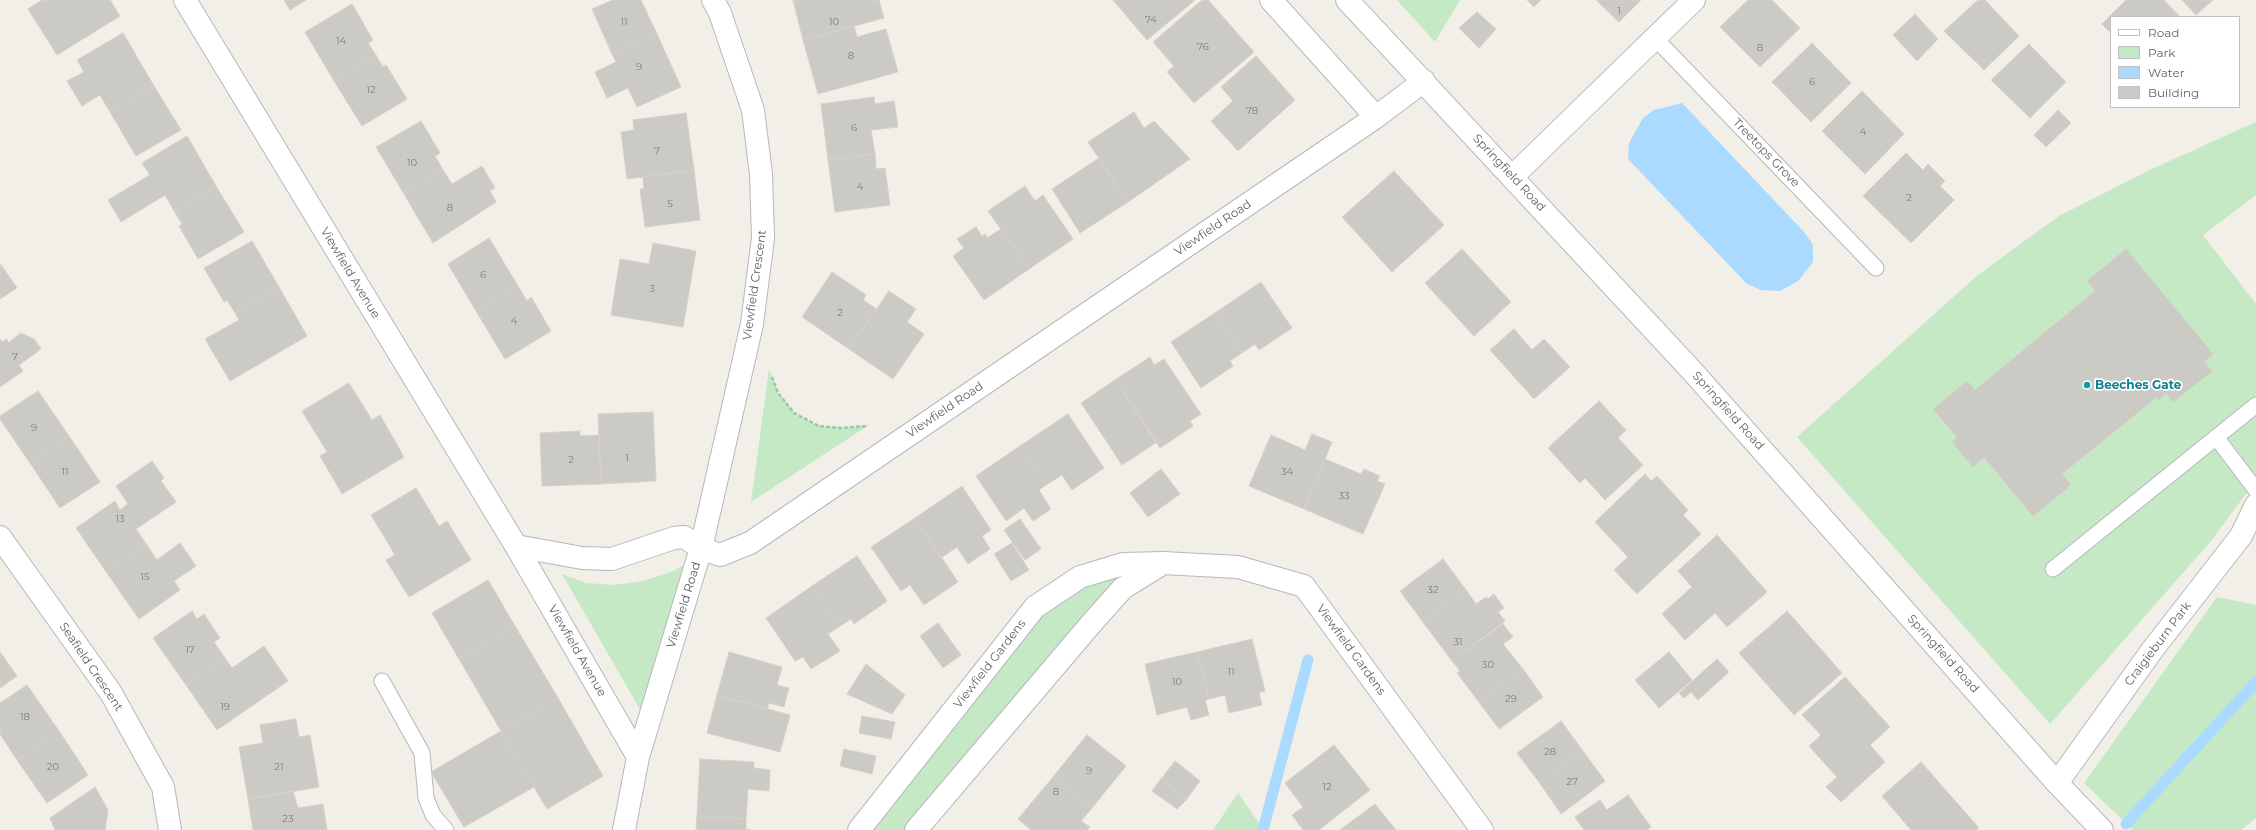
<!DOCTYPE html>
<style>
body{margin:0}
#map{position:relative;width:2256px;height:830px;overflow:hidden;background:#f1efe8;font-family:Montserrat,sans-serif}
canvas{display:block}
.legend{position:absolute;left:2110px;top:16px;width:130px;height:92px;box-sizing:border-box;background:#fff;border:1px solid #bfc1c3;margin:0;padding:5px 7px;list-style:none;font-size:12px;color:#5f6368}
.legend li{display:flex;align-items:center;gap:8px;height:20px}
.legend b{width:20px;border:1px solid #bfc1c3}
</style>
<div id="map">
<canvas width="2256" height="830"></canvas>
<ul class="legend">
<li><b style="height:5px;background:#fff"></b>Road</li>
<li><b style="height:11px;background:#c5e8c5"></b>Park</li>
<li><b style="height:11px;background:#aadaff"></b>Water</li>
<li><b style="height:11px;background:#cccac5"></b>Building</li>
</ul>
</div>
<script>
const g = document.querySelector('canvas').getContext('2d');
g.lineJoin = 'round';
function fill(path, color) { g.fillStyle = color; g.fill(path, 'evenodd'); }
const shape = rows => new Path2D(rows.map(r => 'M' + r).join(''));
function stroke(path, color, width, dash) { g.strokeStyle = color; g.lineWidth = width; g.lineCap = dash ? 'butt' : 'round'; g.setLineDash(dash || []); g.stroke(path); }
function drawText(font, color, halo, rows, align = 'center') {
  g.font = font + ' Montserrat,sans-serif'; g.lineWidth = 3.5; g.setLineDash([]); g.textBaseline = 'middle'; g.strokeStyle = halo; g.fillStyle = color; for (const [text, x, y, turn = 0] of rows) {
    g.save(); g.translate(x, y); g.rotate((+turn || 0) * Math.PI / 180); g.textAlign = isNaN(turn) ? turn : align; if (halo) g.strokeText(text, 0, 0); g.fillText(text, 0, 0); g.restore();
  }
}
fill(shape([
 [1397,0,1460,0,1435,42],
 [2256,122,2256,195,2203,235,2256,304,2256,485,2245,495,2211,541,2050,724,1797,437,1978,275,2059,216,2152,169],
 [769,369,778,393,797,416,819,426,841,428,869,425,751,502],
 [694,560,649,725,562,574,586,583,614,585,643,581,671,572],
 [1123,564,1123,588,916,830,859,830,1035,607],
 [2217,597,2256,605,2256,818,2241,830,2133,830,2084,783],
 [1238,793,1264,830,1213,830]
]), '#c5e8c5');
fill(shape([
 [1682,103,1805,233,1813,245,1813,262,1798,281,1780,291,1761,290,1747,284,1628,159,1629,143,1643,118,1654,110]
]), '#aadaff');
stroke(shape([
 [2126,824,2256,682],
 [1263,830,1308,660]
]), '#aadaff', 11);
const building = shape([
 [42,0,110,0,120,16,57,55,28,9,42,0],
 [284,0,306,0,290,10,284,0],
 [613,0,641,0,657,34,612,54,592,9,613,0],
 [793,0,879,0,884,18,803,40,793,0],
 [1113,0,1195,0,1147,40,1113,0],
 [1202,0,1208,0,1254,52,1194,103,1167,72,1174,66,1153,42,1202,0],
 [1527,0,1541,0,1534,7,1527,0],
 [1596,0,1641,0,1619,22,1596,0],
 [1748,0,1772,0,1800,28,1760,67,1720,27,1748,0],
 [1978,0,1985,0,2019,36,1984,70,1944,31,1978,0],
 [2126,0,2164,0,2180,17,2111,17,2111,33,2102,24,2126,0],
 [2182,0,2213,0,2196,15,2182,0],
 [352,4,373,40,368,43,376,55,334,81,305,32,352,4],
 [1477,12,1496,29,1479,48,1459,28,1477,12],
 [1915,14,1938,39,1917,61,1893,35,1915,14],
 [854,26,857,37,886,29,898,72,818,94,803,40,854,26],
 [123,33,154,86,110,112,100,95,82,106,67,81,84,72,77,60,123,33],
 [657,34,681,87,637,107,628,88,607,98,595,72,616,62,612,54,657,34],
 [1812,43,1851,83,1811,122,1772,82,1812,43],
 [2029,44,2066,82,2030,118,1991,80,2029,44],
 [376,55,383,67,386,65,407,99,362,126,334,81,376,55],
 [1256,56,1295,100,1238,151,1211,121,1233,101,1221,87,1256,56],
 [154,86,181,130,136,156,110,112,154,86],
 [1862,91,1904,134,1865,174,1822,131,1862,91],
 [874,97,875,104,894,101,898,127,871,130,875,154,828,160,821,104,874,97],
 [2058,110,2071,123,2046,147,2034,135,2058,110],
 [1134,112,1144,128,1154,121,1190,159,1128,202,1088,142,1134,112],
 [686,113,694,170,627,179,621,132,634,130,633,120,686,113],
 [421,121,440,153,435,156,443,170,404,194,376,147,421,121],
 [187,136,216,186,174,211,165,195,121,222,108,200,150,175,142,163,187,136],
 [1906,153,1923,170,1928,164,1945,181,1940,186,1954,200,1911,243,1863,196,1906,153],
 [875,154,876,169,885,168,890,205,835,212,828,160,875,154],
 [1099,158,1128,202,1080,233,1052,189,1099,158],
 [482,166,495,188,490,191,496,202,433,243,404,194,443,170,452,184,482,166],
 [694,170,700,220,645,227,640,189,644,189,643,177,694,170],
 [1394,171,1444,225,1392,272,1342,217,1394,171],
 [216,186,244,232,198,259,179,226,182,224,174,211,216,186],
 [1025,186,1035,201,1043,195,1073,239,1029,269,988,211,1025,186],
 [976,227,982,236,985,234,987,238,1001,229,1029,269,984,300,953,256,964,248,957,239,976,227],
 [489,238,518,286,476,311,448,264,489,238],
 [252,241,279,287,235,313,227,300,224,302,204,268,252,241],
 [653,243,696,251,683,327,611,315,620,259,649,264,653,243],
 [1462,249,1511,302,1474,336,1425,283,1462,249],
 [2126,249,2213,354,2204,362,2212,371,2173,402,2166,393,2158,400,2157,397,2062,474,2071,485,2033,516,1984,457,1973,467,1952,442,1957,437,1933,409,1967,381,1975,390,2095,291,2087,281,2126,249],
 [1,265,17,288,0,299,0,266,1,265],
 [832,272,866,295,863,300,877,309,849,349,802,317,832,272],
 [1261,282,1292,328,1259,350,1255,344,1242,353,1215,313,1261,282],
 [518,286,527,301,531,297,551,331,505,359,476,311,518,286],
 [279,287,307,336,230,381,205,339,239,320,235,313,279,287],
 [889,291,916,309,907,322,924,334,893,379,849,349,889,291],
 [1215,313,1242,353,1230,361,1233,366,1201,388,1171,342,1215,313],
 [1514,329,1532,350,1544,339,1570,367,1534,399,1490,350,1514,329],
 [21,333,34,339,41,349,19,365,23,371,0,387,0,339,2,342,7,339,8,343,21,333],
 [1150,357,1154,365,1164,359,1201,414,1190,421,1193,426,1160,448,1115,380,1150,357],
 [1115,380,1157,442,1122,465,1081,403,1115,380],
 [349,383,372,420,380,415,404,457,342,494,320,456,327,452,302,411,349,383],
 [38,391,69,436,30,463,0,419,0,416,38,391],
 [1599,401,1626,430,1618,438,1643,465,1605,500,1585,478,1580,483,1548,448,1599,401],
 [653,412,656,481,601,484,598,414,653,412],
 [1068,414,1104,468,1072,490,1062,475,1046,485,1020,446,1068,414],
 [580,431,580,436,599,435,601,484,542,486,540,433,580,431],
 [1312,434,1332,442,1304,509,1249,486,1271,435,1305,450,1312,434],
 [69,436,100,482,60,508,30,463,69,436],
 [1020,446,1046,485,1039,490,1051,509,1033,521,1024,508,1006,521,976,476,1020,446],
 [1325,459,1361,474,1364,469,1380,476,1377,481,1385,484,1363,534,1304,509,1325,459],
 [152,461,164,478,161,481,176,502,136,529,147,545,107,573,76,528,115,501,120,510,128,504,116,486,152,461],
 [1161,469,1180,494,1148,517,1130,493,1161,469],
 [1645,474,1651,481,1657,476,1688,510,1683,515,1701,534,1637,594,1614,570,1628,557,1595,522,1645,474],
 [962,486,991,530,982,536,990,549,968,564,957,547,941,558,915,518,962,486],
 [416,488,439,526,447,521,471,560,409,597,386,560,395,555,371,515,416,488],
 [915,518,958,582,924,605,910,585,901,591,871,547,915,518],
 [1020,519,1041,549,1025,560,1004,530,1020,519],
 [1717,535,1767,592,1727,627,1715,613,1685,640,1662,614,1692,587,1678,571,1717,535],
 [180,543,196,566,174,581,180,590,139,619,107,573,147,545,157,560,180,543],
 [1012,543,1029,570,1011,581,994,554,1012,543],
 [857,556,887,601,854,624,851,619,839,627,812,586,857,556],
 [1443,559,1466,590,1423,622,1400,591,1443,559],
 [488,580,515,626,459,659,432,613,488,580],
 [812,586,839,627,828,634,840,651,811,669,803,657,795,661,766,618,812,586],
 [1466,590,1476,604,1486,597,1488,599,1494,594,1504,608,1498,612,1505,621,1452,661,1423,622,1466,590],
 [192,611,197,619,204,614,220,638,214,642,225,658,186,685,153,638,192,611],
 [1787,611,1842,673,1794,715,1739,653,1787,611],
 [938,623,961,655,943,668,920,636,938,623],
 [1503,624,1513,637,1503,644,1523,669,1479,702,1457,673,1460,671,1452,661,1503,624],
 [515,626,558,698,501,731,459,659,515,626],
 [1252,639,1265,691,1259,693,1262,705,1229,713,1225,695,1209,699,1197,652,1252,639],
 [264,646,288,681,217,730,186,685,225,658,232,668,264,646],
 [0,652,17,676,0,688,0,652],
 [729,652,782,667,777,685,789,688,784,707,769,703,767,709,717,695,729,652],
 [1197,652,1209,699,1205,700,1209,715,1191,720,1187,707,1157,715,1145,664,1197,652],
 [1669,652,1692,680,1659,708,1635,680,1669,652],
 [1717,659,1729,672,1698,700,1691,692,1684,698,1679,693,1717,659],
 [866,664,905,695,892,714,847,694,866,664],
 [1523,669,1543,697,1499,729,1479,702,1523,669],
 [1845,677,1890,727,1870,745,1885,762,1841,802,1826,787,1837,777,1809,746,1821,735,1802,715,1845,677],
 [27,685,59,731,17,760,0,734,0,703,27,685],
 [717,695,790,715,780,752,707,733,717,695],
 [558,698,603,776,547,809,501,731,558,698],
 [862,716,895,722,891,739,859,733,862,716],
 [296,719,299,737,310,735,319,787,248,799,239,747,263,743,260,725,296,719],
 [1561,721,1583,751,1539,782,1517,753,1561,721],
 [59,731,88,775,47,803,17,760,59,731],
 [501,731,534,787,464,827,431,772,501,731],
 [1087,735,1126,766,1092,808,1053,777,1087,735],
 [1334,745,1370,790,1319,830,1303,830,1292,815,1303,807,1285,783,1334,745],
 [844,749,876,756,872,774,840,766,844,749],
 [1583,751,1605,781,1561,814,1539,782,1583,751],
 [700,759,754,762,754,768,770,770,769,791,748,789,746,819,697,816,700,759],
 [1175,761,1200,781,1186,800,1161,779,1175,761],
 [1921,762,1979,828,1976,830,1911,830,1882,796,1921,762],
 [1053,777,1092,808,1081,821,1090,827,1087,830,1031,830,1018,819,1053,777],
 [1161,779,1186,800,1177,809,1152,791,1161,779],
 [95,787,108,810,105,830,55,830,50,818,95,787],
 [293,791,298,808,323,804,327,830,253,830,248,799,293,791],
 [1628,795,1651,827,1647,830,1584,830,1575,817,1600,800,1607,810,1628,795],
 [1375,804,1396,830,1340,830,1375,804],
 [697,816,746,819,746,830,751,830,696,830,697,816]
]);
fill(building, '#cccac5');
stroke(building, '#d6d1c6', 1);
const lane = shape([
 [1655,38,1876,268],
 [2216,437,2256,490],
 [2053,569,2256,405],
 [382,681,422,753,426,798,433,815,446,830]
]);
const street = shape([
 [185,0,516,546,582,558,612,559,674,538,684,537,701,548,752,324,763,238,761,174,753,110,720,13,713,0],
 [1271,0,1376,117],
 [1512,177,1694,0],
 [0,537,111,693,163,787,170,830],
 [516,546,638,757],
 [2057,783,2153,649,2241,536,2256,505],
 [624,830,638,757,701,548,720,555,750,543,1376,117,1424,81],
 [859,830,1035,607,1080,577,1123,564,1163,563,1238,567,1304,586,1482,830],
 [916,830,1090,625,1123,588,1162,564]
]);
const secondary = shape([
 [1347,0,1693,372,2057,783,2102,830]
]);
stroke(lane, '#b5b8bc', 17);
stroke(street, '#b5b8bc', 24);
stroke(secondary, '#b6babf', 24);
stroke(shape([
 [772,377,778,393,794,413,819,426,841,428,867,426]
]), '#9cc7a9', 2.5, [4, 2]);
stroke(lane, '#fff', 15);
stroke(street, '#fff', 22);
stroke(secondary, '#fff', 22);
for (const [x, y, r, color] of [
 [2087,385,4,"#0f9aa8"]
]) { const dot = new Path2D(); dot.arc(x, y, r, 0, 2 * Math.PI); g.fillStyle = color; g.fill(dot); stroke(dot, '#fff', 1.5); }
drawText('10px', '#7a7d7f', null, [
 ["1",1619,11],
 ["74",1151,20],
 ["11",624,22],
 ["10",834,22],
 ["14",341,41],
 ["76",1203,47],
 ["8",1760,48],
 ["8",851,56],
 ["9",639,67],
 ["6",1812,82],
 ["12",371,90],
 ["78",1252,111],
 ["6",854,128],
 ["4",1863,132],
 ["7",657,151],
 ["10",412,163],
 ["4",860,187],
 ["2",1909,198],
 ["5",670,204],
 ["8",450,208],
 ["6",483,275],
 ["3",652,289],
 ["2",840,313],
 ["4",514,321],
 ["7",15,357],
 ["9",34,428],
 ["1",627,458],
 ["2",571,460],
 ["11",65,472],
 ["34",1287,472],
 ["33",1344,496],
 ["13",120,519],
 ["15",145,577],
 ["32",1433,590],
 ["31",1458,642],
 ["17",190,650],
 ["30",1488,665],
 ["11",1231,672],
 ["10",1177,682],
 ["29",1511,699],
 ["19",225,707],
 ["18",25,717],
 ["28",1550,752],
 ["20",53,767],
 ["21",279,767],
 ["9",1089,771],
 ["27",1572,782],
 ["12",1327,787],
 ["8",1056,792],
 ["23",288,819]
]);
drawText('12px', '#5f6368', '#fff', [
 ["Treetops Grove",1766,153,46],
 ["Springfield Road",1509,173,47],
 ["Viewfield Road",1213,228,-34],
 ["Viewfield Avenue",350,273,59],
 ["Viewfield Crescent",755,285,-82],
 ["Viewfield Road",945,410,-34],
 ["Springfield Road",1728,411,48],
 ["Viewfield Road",684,605,-73],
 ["Craigieburn Park",2158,644,-53],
 ["Viewfield Gardens",1351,650,54],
 ["Viewfield Avenue",577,651,60],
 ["Springfield Road",1943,654,48],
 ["Viewfield Gardens",990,664,-52],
 ["Seafield Crescent",91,667,56]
]);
drawText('bold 12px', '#0d838f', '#fff', [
 ["Beeches Gate",2095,385]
], 'left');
</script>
